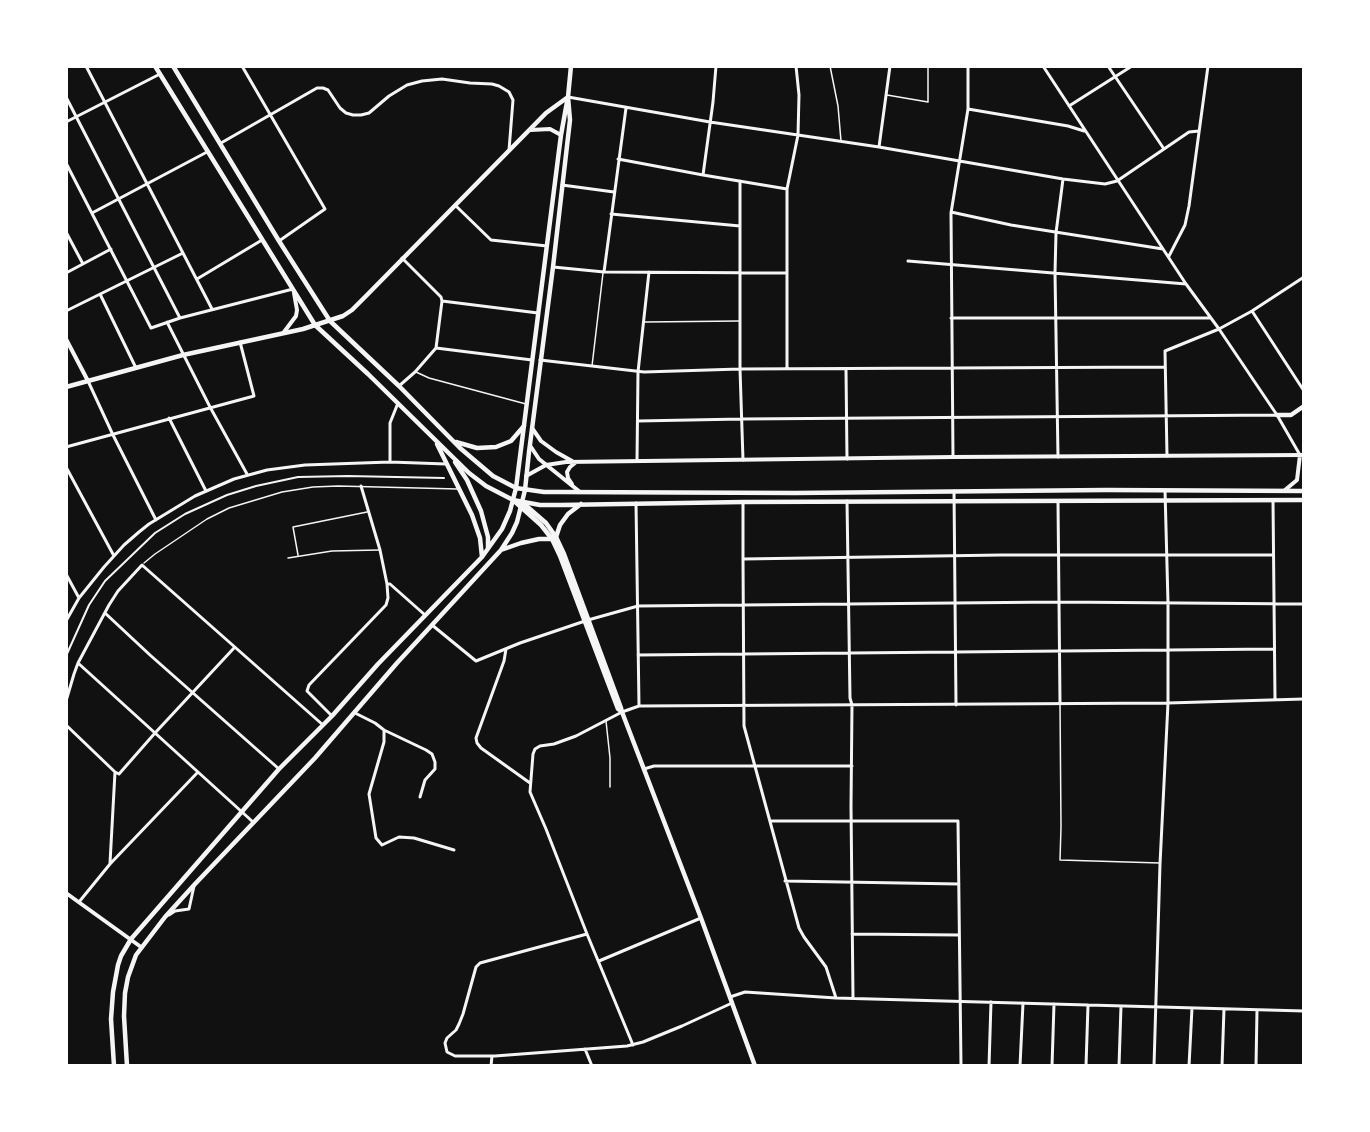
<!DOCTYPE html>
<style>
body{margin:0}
#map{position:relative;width:1370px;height:1132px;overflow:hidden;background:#111;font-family:Georgia,serif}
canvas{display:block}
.frame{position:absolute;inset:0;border:68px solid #fff;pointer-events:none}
</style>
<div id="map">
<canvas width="1370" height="1132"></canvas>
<div class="frame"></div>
</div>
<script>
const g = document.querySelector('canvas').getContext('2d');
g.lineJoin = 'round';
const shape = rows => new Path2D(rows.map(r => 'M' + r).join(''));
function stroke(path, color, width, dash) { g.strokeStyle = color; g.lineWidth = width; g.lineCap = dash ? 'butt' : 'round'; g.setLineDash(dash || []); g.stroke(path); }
stroke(shape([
 [830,66,838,106,841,141],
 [887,95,928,102,928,66],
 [645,322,739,321],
 [592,366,603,273],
 [416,372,429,378,526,404],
 [298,555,293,527,367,512],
 [288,558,332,551,379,550],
 [144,563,155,554,207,519,229,508,282,492,313,487,338,486,458,489],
 [1060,703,1061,827,1060,860,1160,863],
 [606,721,610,758,610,787]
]), '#f5f5f5', 1.5);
stroke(shape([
 [66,656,89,605,105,581,155,533,185,514,227,495,256,486,298,477,348,476,444,478]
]), '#f5f5f5', 2);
stroke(shape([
 [86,66,212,309],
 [242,66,325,209,279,241],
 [1043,66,1186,284,1219,329,1277,415,1300,455],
 [1108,66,1164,149],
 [66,97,180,318],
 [568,97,710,122,879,147,1063,179,1105,184,1117,181,1189,132,1199,131],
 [1069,106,1132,66],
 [968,109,1068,126,1084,131],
 [66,122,160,74],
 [221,143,317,88,323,88,328,90,340,108,346,113,353,115,361,115,369,113,389,96,407,85,422,81,442,79,470,83,492,84,499,86,509,92,513,100,509,150],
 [879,147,890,66],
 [618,159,703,175,787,189],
 [66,163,151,328,180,318,293,289],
 [703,175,713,102,716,66],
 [740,181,740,369,743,460],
 [562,185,614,192],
 [456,206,491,240,547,246],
 [951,212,1011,225,1163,249],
 [92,213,207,152],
 [611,214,740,226],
 [66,232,83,264],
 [1169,256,1185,225,1189,206,1208,66],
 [402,258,441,297,442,301],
 [908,261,1186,284],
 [553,267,604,272,787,273],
 [604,272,626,108],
 [66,273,111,249],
 [197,279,262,240],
 [100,294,136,368],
 [442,301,538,313],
 [66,311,183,253],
 [1252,311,1304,391],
 [951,318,1211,318],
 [167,322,210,407,247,474],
 [436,348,532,360],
 [540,360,644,372,740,369,1165,367],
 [787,369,787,189,798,135,799,95,796,66],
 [846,369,847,459],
 [88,381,113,435,156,520],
 [399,386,415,372,436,348,442,301],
 [169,418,206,491],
 [638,421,742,419,1277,415],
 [66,447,254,396,240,342],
 [1167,456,1165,351,1219,329,1252,311,1304,277],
 [953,457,951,213,968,109,968,66],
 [1058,457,1055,273,1056,233,1063,179],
 [637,461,638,372,649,272],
 [390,462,390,423,398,403],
 [66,467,114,556],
 [954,491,956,705],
 [847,501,850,698,852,705,851,806,853,998],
 [1273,501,1275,699],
 [743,502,743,559,1001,555,1273,555],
 [1058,502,1060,702],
 [636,503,639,706],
 [743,559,744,726,799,928,804,937,826,967,836,998],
 [66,574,79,598],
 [387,584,390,584,425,615],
 [105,613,150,655,279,769],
 [66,621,79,598,104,567,124,545,139,532,149,524,195,496,234,479,267,470,305,465,390,462,446,464],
 [432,625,476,661,520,643,588,620,638,606,1058,602,1304,604],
 [506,649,504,661,476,738,477,743,481,748,530,783],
 [638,655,1274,649],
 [78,663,253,822],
 [66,701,74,674,78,663,109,605,118,591,142,565,323,725],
 [355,713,375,723,384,730,426,750,432,754,435,762,435,769,425,780,420,797],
 [332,716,307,691,309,685,386,605,388,598,387,584,380,550,361,486],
 [66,725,115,772,110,863],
 [384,730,384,742,369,794,376,838,382,845,399,837,414,838,454,850],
 [644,769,654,766,852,766],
 [115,772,119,774,155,733,234,648],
 [771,821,958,821,961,1066],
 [785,881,959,884],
 [79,902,110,864,198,772],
 [169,915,175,911,189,909,194,886],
 [587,934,480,963,476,967,463,1014,459,1024,456,1030,447,1038,445,1043,447,1052,455,1056,495,1056,627,1046,643,1042,682,1026,732,1003],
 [852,934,959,935],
 [599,961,701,918],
 [730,997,745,992,836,998,1304,1011],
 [633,1045,587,934,546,829,530,792,533,754,535,749,540,746,554,744,576,736,622,712,639,706,1168,703,1304,699],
 [585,1049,592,1066],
 [491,1066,492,1056],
 [989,1066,991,1002],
 [1020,1066,1023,1003],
 [1052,1066,1054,1004],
 [1086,1066,1088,1005],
 [1119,1066,1121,1006],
 [1154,1066,1160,864,1168,703,1168,603,1165,490],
 [1189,1066,1192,1008],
 [1222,1066,1224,1009],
 [1256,1066,1257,1010]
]), '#f5f5f5', 3);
stroke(shape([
 [531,130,550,129,561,135],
 [284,332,296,316,297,310,294,293],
 [66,339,88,381],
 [532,428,541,441,556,452,572,461],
 [531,447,539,459,580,492],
 [526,476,546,465,566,462,953,457,1304,455],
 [572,484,568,478,567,472,570,467,575,463],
 [1285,490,1297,480,1300,455],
 [66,893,141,947]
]), '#f5f5f5', 4);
stroke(shape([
 [66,387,183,355,303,329,343,316,352,310,367,295,546,113,568,97],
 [1277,415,1291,415,1304,406],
 [516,488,561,135,567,102],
 [525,490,529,452,553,267,570,120,568,97,571,66],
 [513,500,541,525,552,539,560,556,618,709,621,711],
 [523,503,546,523,556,537,564,554,621,708,622,712,701,918,755,1066]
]), '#f5f5f5', 4.5);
stroke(shape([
 [155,66,315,325,368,374,469,473,486,486,513,500,540,505,560,505,743,502,1304,500],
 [173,66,279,241,330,321,399,386,460,448,493,476,516,488,544,492,559,492,795,493,1106,490,1304,491],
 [456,442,477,448,496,447,511,441,524,426],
 [437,444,472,515,480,538,482,557],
 [455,462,467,480,481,511,488,537,488,548],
 [556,537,560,525,568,514,581,504],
 [501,550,521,543,539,539,552,539],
 [114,1066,111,1019,113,992,118,965,121,956,131,939,279,769,332,716,378,664,482,557,502,529,510,511,516,488],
 [127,1066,124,1016,125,993,128,977,136,955,165,917,195,884,315,758,397,663,501,550,512,533,517,522,525,490]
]), '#f5f5f5', 4.5);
</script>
